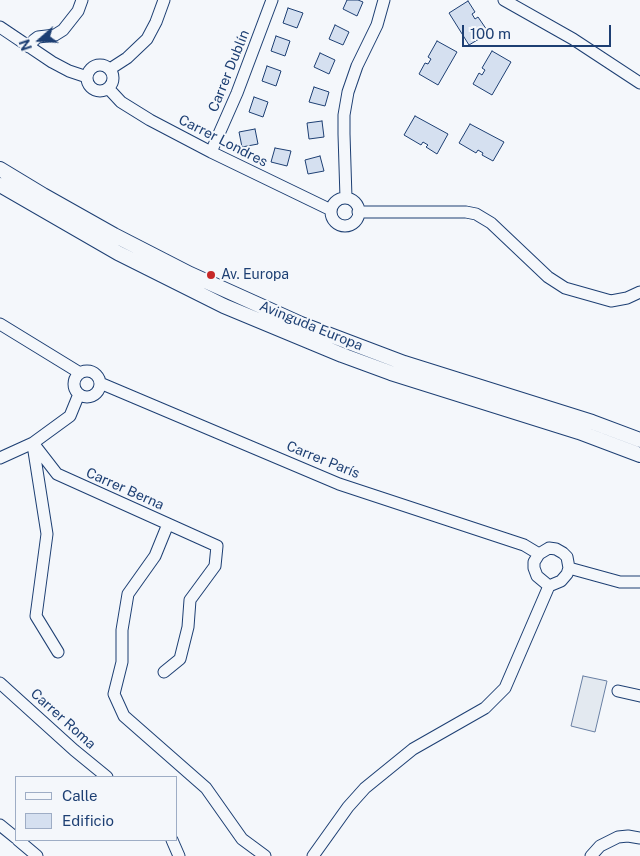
<!DOCTYPE html>
<meta charset="utf-8">
<style>
body{margin:0}
#map{position:relative;width:640px;height:856px;overflow:hidden;background:#f4f7fb;font-family:"Public Sans",sans-serif}
canvas{display:block}
.legend{position:absolute;left:15px;top:776px;width:162px;height:65px;box-sizing:border-box;background:#f4f7fb;border:1px solid #9eadc5;margin:0;padding:6px 9px;list-style:none;font-size:15px;color:#1d3f73}
.legend li{display:flex;align-items:center;gap:10px;height:25px}
.legend b{width:25px;border:1px solid #9eadc5}
.north{position:absolute;left:15px;top:15px;width:50px;height:50px;-webkit-text-stroke:4px #f4f7fb;paint-order:stroke;rotate:251deg;font-size:14px;font-weight:700;line-height:20px;text-align:center;color:#1d3f73}
.north::after{content:'';display:block;margin:auto;width:18px;height:22px;background:#1d3f73;clip-path:polygon(50% 0,100% 100%,50% 72%,0 100%)}
.scale{position:absolute;left:462px;top:25px;width:149px;height:22px;box-sizing:border-box;border:2px solid #1d3f73;border-top:0;padding-left:6px;font-size:15px;line-height:18px;white-space:nowrap;color:#1d3f73;-webkit-text-stroke:4px #f4f7fb;paint-order:stroke}
</style>
<div id="map">
<canvas width="640" height="856"></canvas>
<ul class="legend">
<li><b style="height:6px;background:#f4f7fb"></b>Calle</li>
<li><b style="height:14px;background:#d5e0f0"></b>Edificio</li>
</ul>
<div class="north">N</div>
<div class="scale">100 m</div>
</div>
<script>
const g = document.querySelector('canvas').getContext('2d');
g.lineJoin = 'round';
function fill(path, color) { g.fillStyle = color; g.fill(path, 'evenodd'); }
const shape = rows => new Path2D(rows.map(r => 'M' + r).join(''));
function stroke(path, color, width, dash) { g.strokeStyle = color; g.lineWidth = width; g.lineCap = dash ? 'butt' : 'round'; g.setLineDash(dash || []); g.stroke(path); }
function drawText(font, color, halo, rows, align = 'center') {
  g.font = font + ' "Public Sans",sans-serif'; g.lineWidth = 4; g.setLineDash([]); g.textBaseline = 'middle'; g.strokeStyle = halo; g.fillStyle = color; for (const [text, x, y, turn = 0] of rows) {
    g.save(); g.translate(x, y); g.rotate((+turn || 0) * Math.PI / 180); g.textAlign = isNaN(turn) ? turn : align; if (halo) g.strokeText(text, 0, 0); g.fillText(text, 0, 0); g.restore();
  }
}
const green = shape([
 [583,676,607,681,595,732,571,726,583,676]
]);
fill(green, '#e3e9f0');
stroke(green, '#687fa3', 1);
const building = shape([
 [347,0,358,0,363,2,357,16,343,9,347,0],
 [468,1,475,12,472,14,475,19,478,17,489,33,469,45,449,13,468,1],
 [288,8,303,13,297,28,283,23,288,8],
 [335,25,349,32,343,45,329,39,335,25],
 [276,36,290,41,285,56,271,51,276,36],
 [437,41,457,52,438,85,419,74,425,63,428,64,431,59,428,57,437,41],
 [492,51,511,62,492,95,473,84,479,73,482,75,485,70,482,68,492,51],
 [320,53,335,60,329,74,314,67,320,53],
 [267,66,281,71,276,86,262,81,267,66],
 [314,87,329,92,325,106,309,102,314,87],
 [254,97,268,102,263,117,249,112,254,97],
 [415,116,448,134,437,154,426,147,428,145,423,142,421,145,404,135,415,116],
 [322,121,324,137,309,139,307,123,322,121],
 [470,124,504,142,493,161,482,155,483,153,478,150,476,153,459,143,470,124],
 [255,129,258,144,242,147,239,132,255,129],
 [275,148,291,151,287,166,271,162,275,148],
 [320,156,324,171,308,174,305,160,320,156]
]);
fill(building, '#d5e0f0');
stroke(building, '#1d3f73', 1);
const minor = shape([
 [504,0,573,39,640,83],
 [0,27,52,62,69,71,87,77],
 [29,47,34,40,38,37,55,35,63,30,78,11,82,0],
 '87 78a13 13 0 1 1 26 0a13 13 0 1 1-26 0Z',
 [110,69,127,58,147,39,156,22,164,0],
 [108,88,121,102,150,120,211,152,331,210],
 [211,152,237,93,272,0],
 [346,198,344,134,344,115,348,92,357,66,377,25,384,0],
 '331 212a14 14 0 1 1 28 0a14 14 0 1 1-28 0Z',
 [358,212,466,212,476,214,491,223,548,277,565,288,611,301,627,298,640,292],
 [0,324,80,373],
 '74 384a13 13 0 1 1 26 0a13 13 0 1 1-26 0Z',
 [100,383,339,484,524,545,539,554],
 [33,443,57,474,217,546,215,566,190,600,188,627,180,659,164,672],
 [33,445,47,534,36,616,58,652],
 [0,458,33,443,70,416,79,394],
 [168,524,155,556,128,594,122,630,122,662,114,694,124,716,206,788,242,839,265,856],
 [549,548,556,549,563,553,567,557,569,568,567,574,561,581,549,586,537,576,534,568,534,562,539,554,549,548],
 [569,568,620,582,640,582],
 [0,683,74,750,107,777],
 [618,691,640,696],
 [0,825,16,838],
 [18,840,37,856],
 [172,840,179,856],
 [313,856,348,807,365,788,413,749,485,708,505,688,549,586],
 [591,856,600,846,618,837,628,836,640,838]
]);
const major = shape([
 [0,169,43,195,114,235,190,274,301,324,404,363,592,422,640,440],
 [0,185,118,253,224,306,342,355,391,373,579,432,640,455]
]);
stroke(minor, '#1d3f73', 13);
stroke(major, '#1d3f73', 16);
stroke(minor, '#f4f7fb', 11);
stroke(major, '#f4f7fb', 14);
for (const [x, y, r, color] of [
 [211,275,5,"#c62828"]
]) { const dot = new Path2D(); dot.arc(x, y, r, 0, 2 * Math.PI); g.fillStyle = color; g.fill(dot); stroke(dot, '#f4f7fb', 2); }
drawText('14px', '#1d3f73', '#f4f7fb', [
 ["Carrer Dublín",229,71,-68],
 ["Carrer Londres",223,141,27],
 ["Avinguda Europa",311,326,22],
 ["Carrer París",323,460,22],
 ["Carrer Berna",125,489,24],
 ["Carrer Roma",63,719,42]
]);
drawText('14px', '#1d3f73', '#f4f7fb', [
 ["Av. Europa",221,275]
], 'left');
</script>
